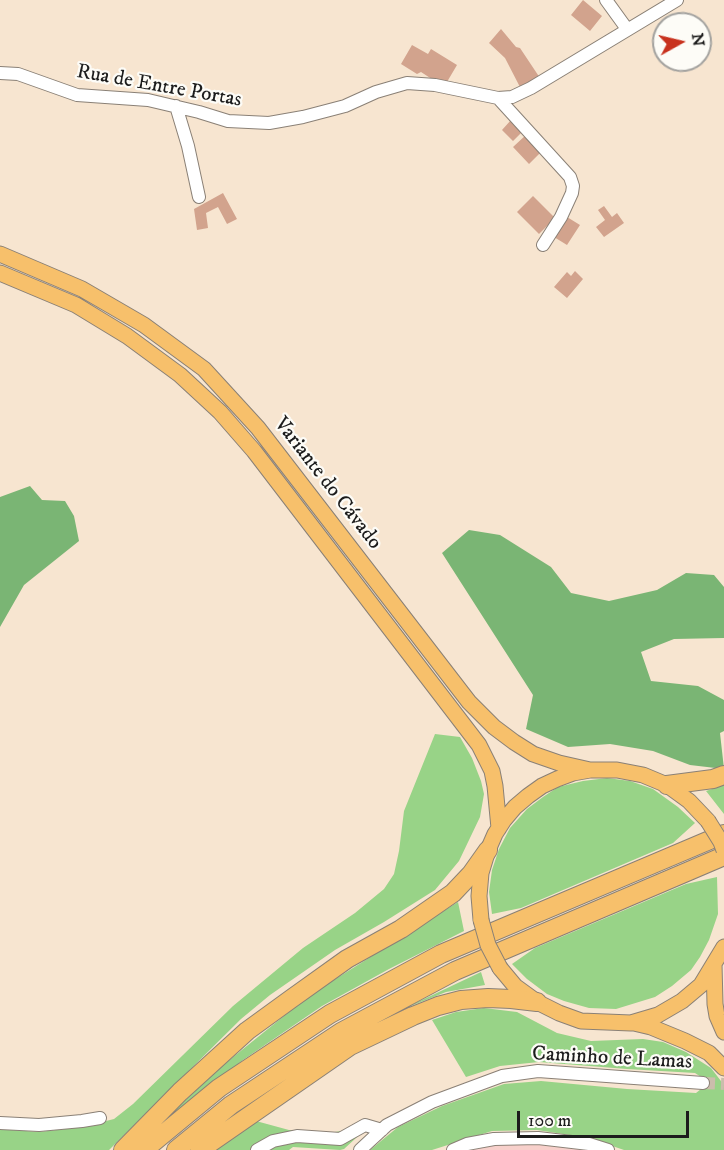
<!DOCTYPE html>
<meta charset="utf-8">
<style>
body{margin:0}
#map{position:relative;width:724px;height:1150px;overflow:hidden;background:#f7e5d0;font-family:"IM FELL DW Pica",serif}
canvas{display:block}
.north{position:absolute;left:652px;top:12px;width:60px;height:60px;box-sizing:border-box;background:#fdfcf7;border:2px solid #a3a29f;border-radius:50%;rotate:82deg;font-size:16px;font-weight:700;line-height:24px;text-align:center;color:#1c1c1c}
.north::after{content:'';display:block;margin:auto;width:21px;height:27px;background:#c8321e;clip-path:polygon(50% 0,100% 100%,50% 72%,0 100%)}
.scale{position:absolute;left:517px;top:1111px;width:172px;height:27px;box-sizing:border-box;border:3px solid #1c1c1c;border-top:0;padding-left:8px;font-size:18px;line-height:21px;white-space:nowrap;color:#1c1c1c;-webkit-text-stroke:4px #fdfcf7;paint-order:stroke}
</style>
<div id="map">
<canvas width="724" height="1150"></canvas>
<div class="north">N</div>
<div class="scale">100 m</div>
</div>
<script>
const g = document.querySelector('canvas').getContext('2d');
g.lineJoin = 'round';
function fill(path, color) { g.fillStyle = color; g.fill(path, 'evenodd'); }
const shape = rows => new Path2D(rows.map(r => 'M' + r).join(''));
function stroke(path, color, width, dash) { g.strokeStyle = color; g.lineWidth = width; g.lineCap = dash ? 'butt' : 'round'; g.setLineDash(dash || []); g.stroke(path); }
function drawText(font, color, halo, rows, align = 'center') {
  g.font = font + ' "IM FELL DW Pica",serif'; g.lineWidth = 4.5; g.setLineDash([]); g.textBaseline = 'middle'; g.strokeStyle = halo; g.fillStyle = color; for (const [text, x, y, turn = 0] of rows) {
    g.save(); g.translate(x, y); g.rotate((+turn || 0) * Math.PI / 180); g.textAlign = isNaN(turn) ? turn : align; if (halo) g.strokeText(text, 0, 0); g.fillText(text, 0, 0); g.restore();
  }
}
fill(shape([
 [494,1139,608,1150,453,1150]
]), '#f7d0cb');
fill(shape([
 [435,734,460,737,472,758,481,781,484,794,480,817,459,861,435,890,384,922,335,950,270,995,241,1019,109,1150,0,1150,0,1129,39,1132,82,1127,114,1119,133,1104,233,1006,303,948,355,913,384,889,394,874,399,851,404,811],
 [607,778,630,781,653,789,678,807,695,823,673,843,521,908,492,914,489,892,492,870,499,849,510,828,527,809,543,797,558,787,583,781],
 [724,785,724,814,706,791],
 [717,877,718,914,709,940,700,957,691,970,672,986,655,997,616,1009,589,1008,564,1001,547,994,527,979,512,964,535,948,686,884],
 [458,902,464,931,389,969,322,1006,243,1060,150,1133,222,1066,310,995],
 [481,972,485,985,446,992,403,1009],
 [484,1008,517,1012,557,1033,591,1041,643,1039,663,1042,686,1052,711,1068,724,1085,724,1150,624,1150,589,1138,537,1130,492,1131,432,1150,370,1150,398,1127,442,1106,504,1084,541,1081,627,1089,696,1093,701,1089,703,1083,701,1077,695,1073,627,1069,539,1062,500,1066,466,1077,432,1020,456,1012],
 [256,1121,289,1130,328,1133,368,1127,344,1149,340,1150,293,1147,289,1150,214,1150]
]), '#98d387');
fill(shape([
 [30,486,42,500,65,501,74,516,79,541,24,585,0,627,0,497],
 [469,530,500,535,551,567,571,593,609,601,657,590,686,573,714,575,724,587,724,638,674,639,641,652,651,681,698,686,724,700,724,731,720,733,724,769,690,765,653,751,610,744,568,747,526,729,533,695,442,553]
]), '#7ab574');
fill(shape([
 [583,0,602,16,590,31,571,15],
 [501,29,516,47,520,48,540,78,521,89,505,58,489,43],
 [412,45,428,54,431,49,457,65,444,87,421,72,417,74,401,64],
 [511,120,522,132,513,141,502,130],
 [527,134,543,150,529,164,513,147],
 [223,193,237,219,227,224,218,207,206,213,208,228,197,230,194,209],
 [533,196,555,218,539,234,517,212],
 [604,206,612,217,617,213,624,223,604,237,596,227,605,220,598,210],
 [567,217,580,225,567,245,554,237],
 [575,271,583,279,567,298,554,287,567,272,571,276]
]), '#d2a38d');
stroke(shape([
 [703,1083,724,1084]
]), '#cbbdac', 12, [12, 6]);
const minor = shape([
 [606,0,627,29],
 [0,73,18,74,77,95,148,100,199,112,228,121,269,123,303,117,345,106,376,92,407,83,435,85,498,98,512,97,531,88,677,0],
 [498,98,570,177,573,186,572,193,561,217,543,245],
 [176,106,188,146,199,197],
 [0,1123,39,1125,82,1121,100,1118],
 [257,1150,273,1141,297,1136,340,1139,365,1125,382,1130],
 [360,1150,387,1125,432,1102,502,1076,538,1071,703,1083],
 [453,1150,467,1144,494,1139,538,1138,589,1144,608,1150]
]);
const major = shape([
 [0,254,82,289,144,325,204,369,258,428,469,702,494,727,514,742,533,754,559,763,590,770],
 [0,273,76,305,127,336,180,375,220,412,254,451,479,745,492,771,495,786,499,828],
 [481,920,479,896,481,873,488,850,495,834,504,820,515,807,528,796,542,786,557,779,573,773,590,770,617,770,643,775,667,785,689,801,708,821],
 [714,964,715,1004,717,1016,724,1032],
 [500,968,515,986,537,1002,559,1013,581,1021,631,1023,658,1015,682,1001,701,985,724,947],
 [634,1023,651,1027,685,1041,709,1053,724,1068]
]);
const highway = shape([
 [667,785,713,779,724,775],
 [123,1150,180,1092,247,1031,291,999,347,959,401,929,453,893,471,874,488,850],
 [144,1150,219,1088,330,1014,441,954,724,834],
 [176,1150,231,1105,341,1032,455,971,724,856],
 [200,1150,350,1046,413,1016,438,1006,461,1000,488,998,511,999,537,1002]
]);
stroke(minor, '#8a8076', 14);
stroke(major, '#8a8076', 17);
stroke(highway, '#8a8076', 20);
stroke(minor, '#fff', 12);
stroke(major, '#f7c06b', 15);
stroke(highway, '#f7c06b', 18);
const majorBridge = shape([
 [708,821,721,842,724,850],
 [481,920,488,945,500,968]
]);
stroke(majorBridge, '#8a8076', 17, []);
stroke(majorBridge, '#f7c06b', 15);
drawText('21px', '#1c1c1c', '#fdfcf7', [
 ["Rua de Entre Portas",159,87,10],
 ["Variante do Cávado",327,484,52],
 ["Caminho de Lamas",612,1059,3]
]);
</script>
